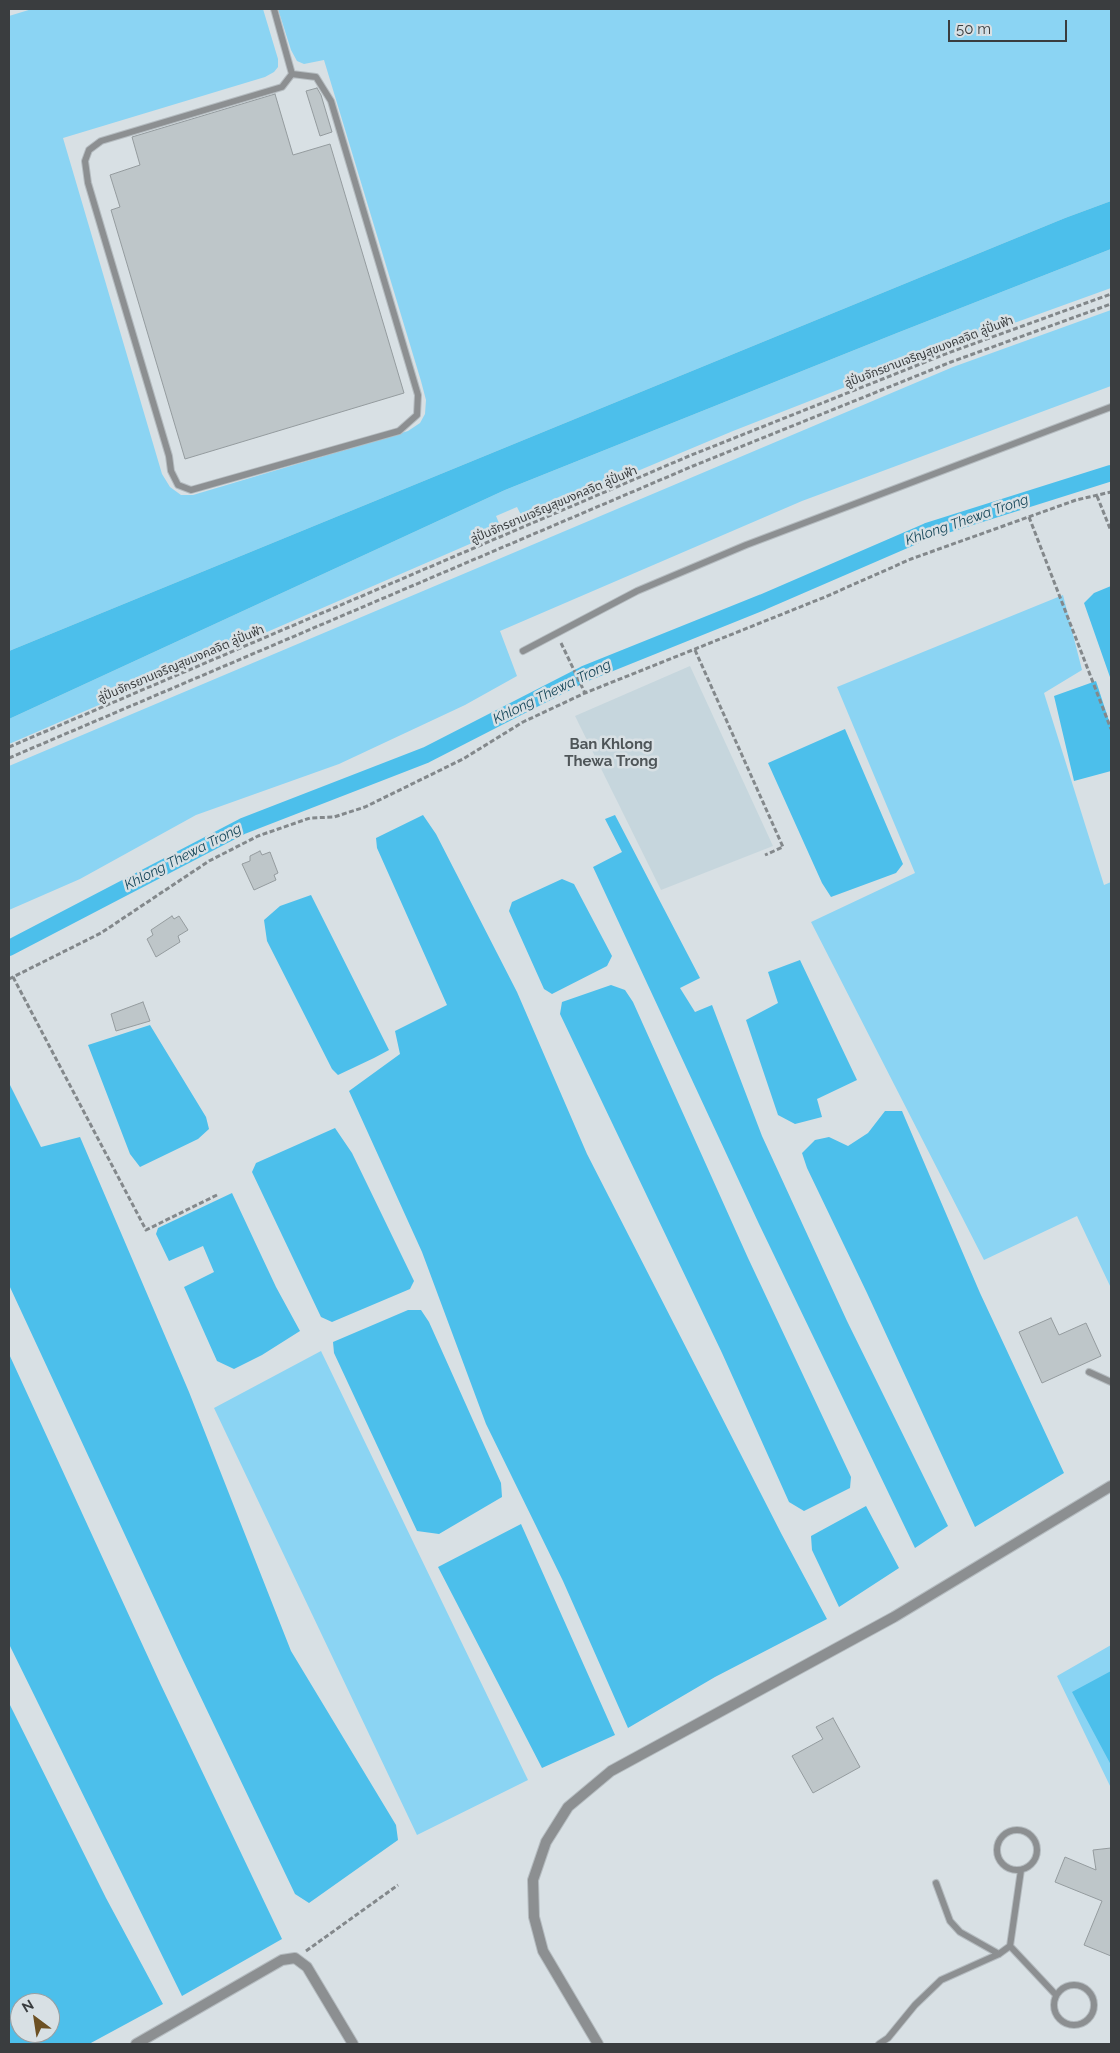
<!DOCTYPE html>
<meta charset="utf-8">
<style>
body{margin:0}
#map{position:relative;width:1120px;height:2053px;overflow:hidden;background:#d8e0e4;font-family:Raleway,sans-serif}
canvas{display:block}
.frame{position:absolute;inset:0;border:10px solid #3a3d3f;pointer-events:none}
.north{position:absolute;left:10px;top:1993px;width:50px;height:50px;box-sizing:border-box;background:#d8e0e4;border:1px solid #999fa2;border-radius:50%;rotate:329deg;font-size:14px;font-weight:700;line-height:20px;text-align:center;color:#3a3d3f}
.north::after{content:'';display:block;margin:auto;width:18px;height:22px;background:#6c5023;clip-path:polygon(50% 0,100% 100%,50% 72%,0 100%)}
.scale{position:absolute;left:948px;top:20px;width:119px;height:22px;box-sizing:border-box;border:2px solid #3a3d3f;border-top:0;padding-left:6px;font-size:15px;line-height:18px;white-space:nowrap;color:#3a3d3f;-webkit-text-stroke:4px #d8e0e4;paint-order:stroke}
</style>
<div id="map">
<canvas width="1120" height="2053"></canvas>
<div class="frame"></div>
<div class="north">N</div>
<div class="scale">50 m</div>
</div>
<script>
const g = document.querySelector('canvas').getContext('2d');
g.lineJoin = 'round';
function fill(path, color) { g.fillStyle = color; g.fill(path, 'evenodd'); }
const shape = rows => new Path2D(rows.map(r => 'M' + r).join(''));
function stroke(path, color, width, dash) { g.strokeStyle = color; g.lineWidth = width; g.lineCap = dash ? 'butt' : 'round'; g.setLineDash(dash || []); g.stroke(path); }
function drawText(font, color, halo, rows, align = 'center') {
  g.font = font + ' Raleway,"Noto Sans Thai",sans-serif'; g.lineWidth = 5; g.setLineDash([]); g.textBaseline = 'middle'; g.strokeStyle = halo; g.fillStyle = color; for (const [text, x, y, turn = 0] of rows) {
    g.save(); g.translate(x, y); g.rotate((+turn || 0) * Math.PI / 180); g.textAlign = isNaN(turn) ? turn : align; if (halo) g.strokeText(text, 0, 0); g.fillText(text, 0, 0); g.restore();
  }
}
fill(shape([
 [690,666,773,846,661,890,575,716]
]), '#c6d6dd');
fill(shape([
 [32,9,263,9,278,59,278,67,274,72,265,77,63,138,162,474,170,487,181,495,193,495,408,431,420,423,425,414,426,400,421,381,324,60,304,64,297,61,291,50,278,9,1111,9,1111,201,1065,218,9,651,9,16],
 [1111,249,1111,288,945,348,733,431,523,519,517,507,496,516,502,530,9,744,9,719,505,490,897,333],
 [1111,310,1111,386,802,501,500,631,517,676,465,705,339,764,196,815,80,879,9,910,9,766,953,367],
 [1063,595,1082,670,1044,693,1104,885,1111,882,1111,1288,1077,1216,984,1260,811,922,915,873,837,687],
 [321,1351,528,1780,417,1835,214,1408],
 [1111,1645,1111,1788,1057,1676]
]), '#8bd4f3');
fill(shape([
 [1111,201,1111,249,897,333,505,490,9,719,9,651,1065,218],
 [1111,586,1111,680,1084,603,1094,593],
 [1096,681,1111,727,1111,771,1074,781,1054,696],
 [845,729,903,864,896,873,831,897,822,883,768,763],
 [423,815,436,834,517,992,587,1154,782,1535,827,1619,715,1677,628,1728,563,1581,486,1424,422,1252,349,1091,400,1054,395,1031,447,1005,377,848,376,838],
 [615,815,700,978,680,988,695,1012,712,1005,762,1136,847,1321,948,1526,915,1548,759,1224,593,867,622,852,605,819],
 [562,879,574,884,612,956,607,966,552,994,544,989,509,911,512,902],
 [311,895,389,1050,374,1058,338,1075,332,1069,267,941,264,920,280,906],
 [800,960,857,1080,817,1099,822,1117,795,1124,778,1115,746,1020,778,1003,768,972],
 [611,985,625,990,633,1002,748,1258,851,1477,850,1488,804,1511,789,1502,722,1353,560,1014,562,1002],
 [150,1025,206,1117,209,1129,198,1139,140,1167,130,1154,88,1045],
 [9,1083,41,1147,80,1137,189,1392,291,1651,396,1825,398,1840,309,1903,295,1894,182,1658,9,1285],
 [885,1111,902,1111,980,1293,1064,1473,975,1527,867,1293,807,1168,802,1153,815,1140,829,1137,848,1146,868,1133],
 [335,1128,352,1153,414,1281,410,1289,332,1322,321,1317,252,1172,256,1163],
 [232,1193,276,1287,300,1331,262,1355,234,1369,217,1361,184,1287,214,1272,203,1246,169,1261,156,1234,158,1228],
 [408,1310,421,1310,429,1322,501,1483,502,1497,439,1534,417,1531,334,1353,333,1342],
 [9,1354,160,1683,282,1939,182,1996,9,1644],
 [866,1506,899,1568,839,1607,812,1550,811,1536],
 [521,1524,615,1735,542,1768,438,1567],
 [1111,1671,1111,1765,1072,1692],
 [9,1703,106,1898,163,2004,89,2044,9,2044],
 [20,2003,50,2003,50,2033,20,2033]
]), '#4cbfeb');
stroke(shape([
 [9,948,243,826,426,755,584,674,763,602,927,531,1111,473]
]), '#4cbfeb', 16);
const building = shape([
 [317,88,321,95,332,132,320,136,306,91,317,88],
 [275,94,293,155,330,144,404,393,185,459,111,210,120,207,110,175,140,165,132,137,275,94],
 [260,851,262,855,270,852,278,873,274,875,276,880,254,890,242,864,250,861,250,856,260,851],
 [172,916,174,919,179,916,188,930,178,936,180,942,156,957,147,939,153,935,151,930,172,916],
 [143,1002,150,1021,116,1031,111,1014,143,1002],
 [1051,1318,1059,1335,1086,1323,1101,1356,1042,1383,1019,1332,1051,1318],
 [833,1718,860,1767,813,1793,792,1756,823,1739,816,1727,833,1718],
 [1111,1848,1111,1956,1084,1945,1102,1901,1055,1882,1065,1857,1096,1870,1093,1850,1111,1848]
]);
fill(building, '#bec6c9');
stroke(building, '#949b9e', 1);
const service = shape([
 [274,9,292,74,282,87,101,141,89,150,85,161,88,183,169,456,171,471,178,485,191,490,399,431,417,415,418,395,331,101,316,77,292,74],
 [523,651,637,591,746,545,1111,407],
 [1089,1372,1111,1382],
 '997 1850a20 20 0 1 1 40 0a20 20 0 1 1-40 0Z',
 [936,1883,950,1921,960,1932,999,1954],
 [1010,1946,1021,1870],
 '1054 2005a20 20 0 1 1 40 0a20 20 0 1 1-40 0Z',
 [879,2044,888,2038,915,2005,941,1980,999,1954,1010,1946,1056,1995]
]);
const minor = shape([
 [136,2044,282,1960,295,1958,307,1967,353,2044],
 [598,2044,543,1951,534,1917,533,1880,546,1842,568,1807,611,1771,894,1617,1111,1486]
]);
stroke(service, '#b5bcc0', 8);
stroke(minor, '#b5bcc0', 12);
stroke(shape([
 [1097,496,1111,531],
 [1029,517,1111,729],
 [561,643,585,693],
 [695,650,783,847,765,855],
 [9,747,689,456,948,353,1111,294],
 [9,758,693,466,951,362,1111,304],
 [13,977,146,1230,217,1195],
 [9,979,101,933,209,861,258,836,310,818,334,817,365,807,463,759,523,722,585,693,825,597,911,559,1076,500,1111,492],
 [306,1951,398,1885]
]), '#83888b', 3, [5, 2.5]);
stroke(service, '#8c8f91', 6);
stroke(minor, '#8c8f91', 10);
drawText('12px', '#3a3d3f', '#d8e0e4', [
 ["ลู่ปั่นจักรยานเจริญสุขมงคลจิต ลู่ปั่นฟ้า",929,352,-21],
 ["ลู่ปั่นจักรยานเจริญสุขมงคลจิต ลู่ปั่นฟ้า",554,505,-23],
 ["ลู่ปั่นจักรยานเจริญสุขมงคลจิต ลู่ปั่นฟ้า",181,664,-23]
]);
drawText('italic 14px', '#17475a', '#d8e0e4', [
 ["Khlong Thewa Trong",967,520,-19],
 ["Khlong Thewa Trong",552,692,-26],
 ["Khlong Thewa Trong",183,857,-27]
]);
drawText('bold 15px', '#4f5659', '#d8e0e4', [
 ["Ban Khlong",611,744],
 ["Thewa Trong",611,761]
]);
</script>
